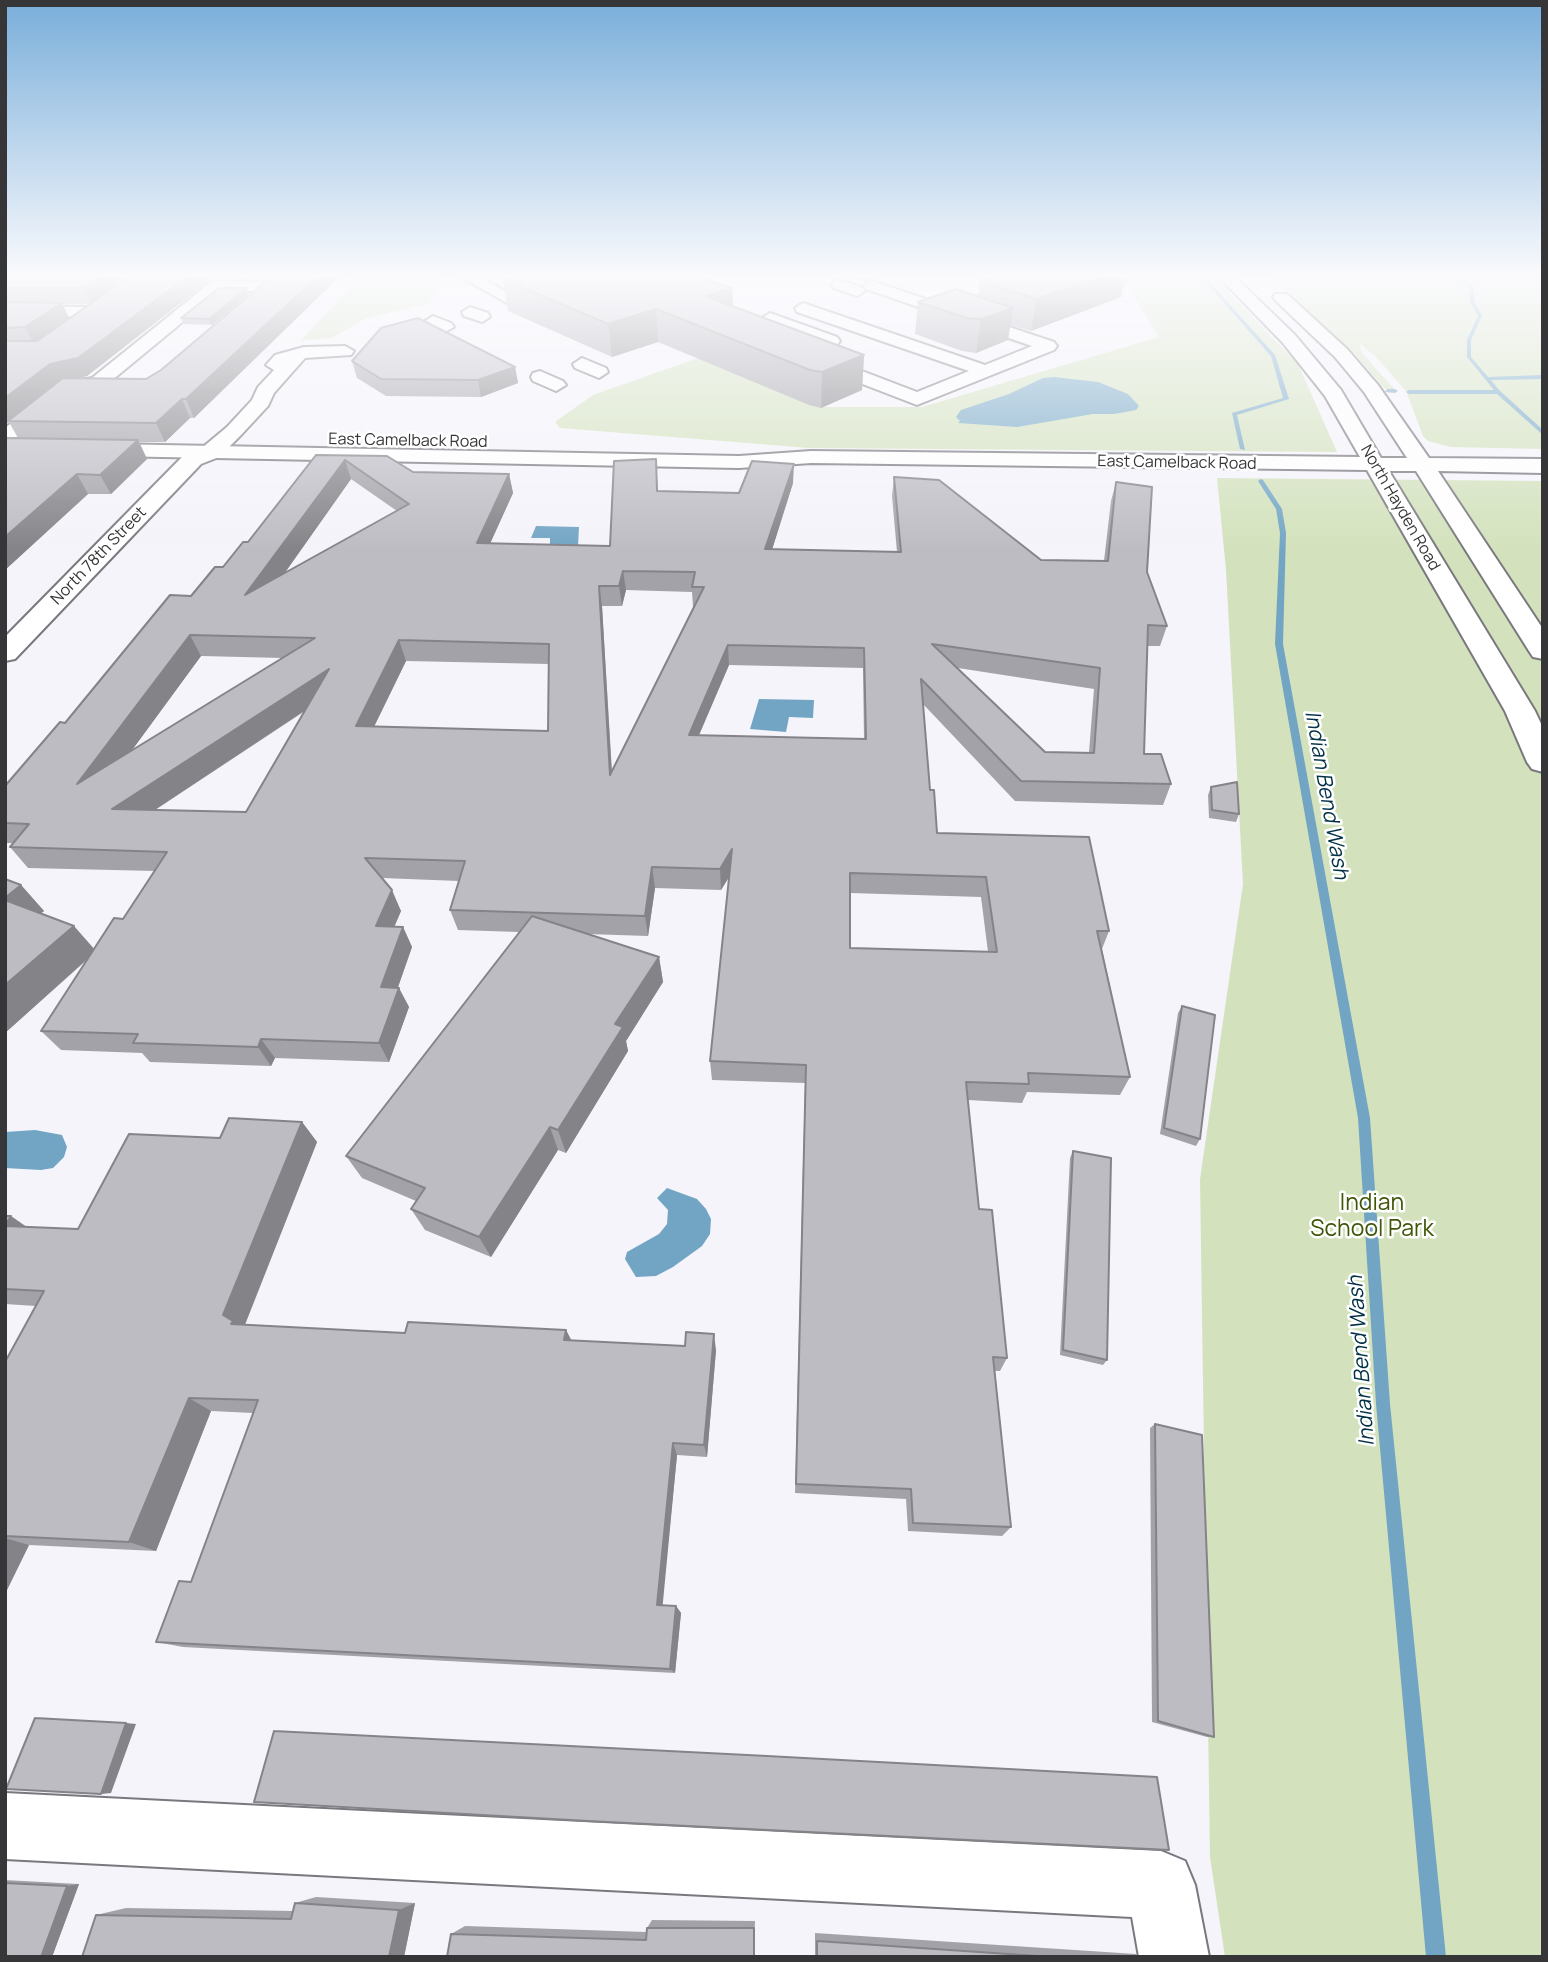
<!DOCTYPE html>
<style>
body{margin:0}
#map{position:relative;width:1548px;height:1962px;overflow:hidden;background:#f5f4fb;font-family:Manrope,sans-serif}
canvas{display:block}
.frame{position:absolute;inset:0;border:7px solid #363638;pointer-events:none}
</style>
<div id="map">
<canvas width="1548" height="1962"></canvas>
<div class="frame"></div>
</div>
<script>
const g = document.querySelector('canvas').getContext('2d');
g.lineJoin = 'round';
function fill(path, color) { g.fillStyle = color; g.fill(path, 'evenodd'); }
const shape = rows => new Path2D(rows.map(r => 'M' + r).join(''));
function stroke(path, color, width, dash) { g.strokeStyle = color; g.lineWidth = width; g.lineCap = dash ? 'butt' : 'round'; g.setLineDash(dash || []); g.stroke(path); }
function drawText(font, color, halo, rows, align = 'center') {
  g.font = font + ' Manrope,sans-serif'; g.lineWidth = 5; g.setLineDash([]); g.textBaseline = 'middle'; g.strokeStyle = halo; g.fillStyle = color; for (const [text, x, y, turn = 0] of rows) {
    g.save(); g.translate(x, y); g.rotate((+turn || 0) * Math.PI / 180); g.textAlign = isNaN(turn) ? turn : align; if (halo) g.strokeText(text, 0, 0); g.fillText(text, 0, 0); g.restore();
  }
}
fill(shape([
 [360,277,441,277,430,303,365,319,331,338,300,341],
 [1101,277,1214,277,1298,364,1337,452,809,448,560,428,555,422,593,395,698,358,819,407,922,407,1159,337,1126,284],
 [1271,277,1543,277,1543,449,1451,447,1428,441,1423,436,1406,391,1376,357,1359,343,1362,353,1395,390,1385,389,1350,349],
 [1217,478,1543,481,1543,1957,1225,1957,1210,1857,1200,1179,1243,884,1226,570]
]), '#d3e2bc');
fill(shape([
 [1054,377,1098,382,1128,394,1139,406,1136,410,1114,414,1093,414,1017,427,958,423,960,421,956,417,961,410,1009,394,1043,378],
 [536,526,579,527,578,546,550,549,550,538,531,538],
 [759,699,814,700,813,718,789,717,786,732,750,729],
 [35,1130,62,1135,67,1147,64,1157,53,1168,41,1170,5,1168,5,1132],
 [667,1188,697,1199,706,1209,711,1219,710,1234,702,1246,673,1267,656,1276,636,1277,625,1259,627,1252,659,1234,667,1224,668,1210,657,1198]
]), '#72a5c4');
fill(shape([
 [1201,277,1205,277,1275,355,1289,399,1237,415,1245,450,1240,449,1232,413,1283,398,1271,356,1201,277],
 [1458,277,1462,277,1474,288,1474,301,1482,316,1471,340,1471,357,1488,377,1543,375,1543,379,1491,380,1498,389,1543,430,1543,435,1497,394,1409,394,1406,392,1409,390,1494,390,1467,357,1467,340,1478,316,1470,301,1470,288,1458,277],
 [1387,389,1395,389,1398,391,1395,393,1385,392,1387,389],
 [1261,479,1263,480,1282,509,1286,533,1283,644,1370,1118,1390,1404,1446,1957,1426,1957,1376,1404,1358,1118,1275,644,1280,533,1276,509,1258,481,1261,479]
]), '#72a5c4');
const minor = shape([
 [461,277,480,277,521,300,519,303,507,303,461,277],
 [840,280,863,288,865,291,857,296,834,288,832,285,834,282,840,280],
 [216,281,271,282,279,287,248,316,242,317,234,312,256,291,220,291,105,386,74,392,19,437,5,438,5,428,61,384,92,378,210,283,216,281],
 [872,281,1054,342,1057,346,1054,350,917,405,808,363,805,359,808,355,820,355,917,392,969,371,797,312,795,308,803,303,985,365,1032,346,866,289,864,286,866,283,872,281],
 [5,306,96,307,104,312,96,317,5,316,5,306],
 [470,307,488,313,490,317,482,322,464,316,462,312,470,307],
 [770,313,837,337,840,341,837,345,825,345,764,322,762,318,770,313],
 [433,316,451,323,454,327,445,332,427,325,425,321,433,316],
 [345,346,354,351,351,355,305,358,274,393,268,406,241,435,219,457,201,464,15,659,5,661,5,637,185,454,203,447,227,427,252,400,258,387,274,370,266,365,275,355,304,347,345,346],
 [582,358,606,368,608,372,599,378,575,368,573,364,582,358],
 [540,371,563,381,566,385,556,391,533,381,531,377,533,373,540,371],
 [5,1793,1161,1851,1185,1861,1195,1885,1209,1957,1139,1957,1132,1917,5,1859,5,1793]
]);
const major = shape([
 [1219,277,1235,277,1295,335,1341,390,1381,458,1407,458,1364,392,1335,357,1275,300,1273,297,1275,294,1287,294,1347,349,1378,385,1429,458,1543,459,1543,473,1438,471,1543,629,1543,659,1533,657,1529,651,1416,471,1389,471,1535,711,1543,728,1543,772,1532,769,1527,762,1505,711,1367,470,811,463,739,468,5,454,5,442,739,456,811,451,1360,457,1325,396,1283,343,1219,277]
]);
stroke(minor, '#79787e', 4);
stroke(major, '#79787e', 4);
fill(minor, '#fff');
fill(major, '#fff');
fill(shape([
 [5,277,339,277,194,418,190,418,165,442,139,442,147,459,111,494,88,494,5,570,5,438,18,438,9,422,5,424],
 [268,279,161,370,146,379,78,378,87,376,209,281],
 [62,304,89,304,69,318],
 [506,277,700,277,732,288,733,306,864,355,862,390,821,408,809,405,658,342,612,357,508,311,503,279,509,278],
 [848,277,876,277,862,281],
 [994,277,1125,277,1121,297,1031,331,1010,325,1008,340,976,353,962,351,915,334,918,302,978,296,980,281],
 [249,294,212,325,183,324,181,318],
 [352,361,515,367,518,383,481,397,386,396,357,378],
 [316,455,413,472,509,474,513,493,490,544,610,546,657,478,658,491,739,493,793,483,772,549,897,552,892,496,894,477,1041,560,1104,561,1111,501,1116,482,1147,572,1167,626,1160,646,1147,646,1144,754,1171,784,1163,805,1015,801,923,704,930,790,937,833,1109,931,1102,949,1130,1077,1120,1095,1027,1092,1022,1103,968,1100,979,1209,1007,1358,1000,1371,995,1371,1011,1527,1002,1536,908,1531,906,1499,795,1493,805,1083,712,1080,710,1061,730,876,721,890,655,888,648,936,587,934,659,957,663,982,626,1041,628,1051,566,1153,558,1150,491,1257,425,1230,411,1209,416,1201,362,1178,346,1156,519,932,458,930,450,910,459,881,382,878,401,911,394,927,403,927,412,947,398,987,409,1007,389,1062,275,1058,271,1066,150,1062,142,1053,61,1050,41,1031,89,958,5,1033,21,885,44,911,41,913,94,949,123,919,155,871,28,868,10,847,14,843,5,843,5,786,65,723,191,596,223,567,248,542],
 [351,479,397,511,284,574],
 [626,590,692,592,693,607,694,607,612,771,602,606,622,606],
 [201,656,283,658,131,751],
 [406,661,549,664,548,731,374,727],
 [729,665,863,668,864,739,699,735],
 [958,668,1094,689,1089,752,1045,752],
 [305,711,246,812,155,810],
 [850,893,981,897,988,952,850,948],
 [1211,787,1239,814,1236,822,1209,818,1208,795],
 [1182,1006,1200,1139,1196,1146,1160,1134,1178,1013],
 [302,1122,317,1142,245,1325,405,1333,566,1330,571,1341,716,1350,707,1457,677,1455,662,1605,676,1606,681,1613,675,1673,183,1647,156,1642,191,1582,253,1413,211,1411,156,1551,29,1545,5,1594,5,1362,36,1306,5,1304,5,1216,26,1227,78,1229,220,1138],
 [1073,1151,1107,1360,1103,1365,1060,1355,1070,1158],
 [1155,1424,1214,1737,1207,1737,1152,1722,1150,1428],
 [5,1880,79,1884,52,1957,5,1957],
 [316,1897,415,1903,404,1957,82,1957,96,1915,126,1908,293,1911,295,1903],
 [652,1920,755,1921,754,1957,447,1957,451,1934,465,1926,646,1932,647,1928],
 [815,1933,1136,1954,1140,1957,815,1957]
]), '#a3a2a8');
fill(shape([
 [100,277,131,277,91,304,83,288],
 [187,277,208,277,209,281,87,376,59,382,8,421,9,422,5,424,5,398,50,364],
 [317,277,339,277,194,418,186,399],
 [862,277,876,277,862,281],
 [1099,277,1125,277,1121,297,1031,331,1037,299],
 [247,288,249,294,212,325,209,319],
 [732,288,733,320,705,296],
 [62,303,70,320,34,344,25,327],
 [1013,308,1008,340,976,353,981,319],
 [656,309,658,342,612,357,608,324],
 [864,355,862,390,821,408,822,372],
 [515,367,518,383,481,397,478,380],
 [182,399,190,418,165,442,156,423],
 [138,440,147,459,111,494,100,475],
 [345,460,351,479,255,615,245,595],
 [794,464,793,483,766,569,765,549],
 [77,474,88,494,5,570,5,537],
 [509,474,513,493,481,563,477,543],
 [623,571,626,590,622,606,619,586],
 [599,586,602,606,613,795,610,775],
 [190,635,201,656,92,805,77,784],
 [399,640,406,661,364,747,356,726],
 [728,645,729,665,690,756,689,735],
 [329,669,337,689,126,829,112,809],
 [732,849,733,870,721,890,720,869],
 [652,867,655,888,648,936,645,916],
 [21,885,44,911,27,925,5,901,5,898],
 [392,890,401,911,386,946,376,926],
 [74,926,96,951,5,1033,5,985],
 [403,927,412,947,391,1007,381,987],
 [659,957,663,982,626,1041,628,1051,566,1153,558,1130,615,1024],
 [399,988,409,1007,389,1062,379,1043],
 [261,1039,275,1058,271,1066,258,1047],
 [302,1122,317,1142,243,1329,231,1324,223,1315],
 [550,1127,558,1150,491,1257,479,1237],
 [11,1216,37,1234,5,1227],
 [566,1330,574,1345,564,1340],
 [714,1334,716,1350,707,1457,704,1445],
 [189,1398,211,1411,156,1551,129,1542],
 [673,1443,677,1455,662,1612,657,1605],
 [5,1538,29,1545,5,1594],
 [676,1606,681,1613,675,1673,670,1669],
 [126,1723,136,1724,111,1793,101,1794],
 [79,1884,52,1957,41,1957,67,1886],
 [415,1903,404,1957,389,1957,399,1910]
]), '#848488');
const building = shape([
 [5,277,100,277,83,288,5,288,5,277],
 [129,277,187,277,78,358,50,364,5,398,5,341,37,341,129,277],
 [271,277,317,277,186,399,182,399,156,423,8,421,63,378,146,379,161,370,271,277],
 [514,277,700,277,732,288,705,296,864,355,822,372,810,370,656,309,608,324,503,279,514,277],
 [994,277,1099,277,1037,299,980,281,994,277],
 [219,288,247,288,209,319,181,318,219,288],
 [956,289,1013,308,981,319,967,318,918,302,956,289],
 [5,302,62,303,25,327,5,328,5,302],
 [418,318,515,367,478,380,381,379,352,361,381,328,418,318],
 [5,438,138,440,100,475,77,474,5,537,5,438],
 [316,455,387,456,413,472,509,474,477,543,610,546,614,461,656,459,657,491,739,493,752,461,794,464,765,549,901,552,894,477,939,480,1041,560,1108,561,1116,482,1152,487,1147,572,1167,626,1148,625,1144,754,1161,754,1171,784,1021,781,921,679,930,790,934,790,937,833,1089,837,1109,931,1097,931,1130,1077,1028,1073,1029,1084,966,1082,979,1209,992,1210,1007,1358,993,1357,1011,1527,913,1523,911,1489,796,1484,806,1065,710,1061,732,849,720,869,652,867,645,916,450,910,465,861,365,858,392,890,376,926,403,927,381,987,399,988,379,1043,261,1039,258,1047,133,1043,138,1034,41,1031,114,918,123,919,167,852,10,847,29,824,5,823,5,786,60,722,65,723,170,595,191,596,215,567,223,567,243,542,248,542,316,455],
 [345,460,409,504,245,595,345,460],
 [623,571,695,572,692,587,704,587,610,775,599,586,619,586,623,571],
 [190,635,315,638,77,784,190,635],
 [399,640,549,644,548,731,356,726,399,640],
 [932,644,1100,668,1094,753,1045,752,932,644],
 [728,645,864,648,866,739,689,735,728,645],
 [329,669,246,812,112,809,329,669],
 [850,873,986,877,997,952,850,948,850,873],
 [1237,782,1239,814,1212,810,1211,787,1237,782],
 [5,879,21,885,5,898,5,879],
 [5,900,74,926,5,985,5,900],
 [532,916,659,957,615,1024,623,1027,558,1130,550,1127,479,1237,411,1209,425,1188,346,1156,532,916],
 [1182,1006,1215,1015,1200,1139,1164,1128,1182,1006],
 [229,1118,302,1122,223,1315,233,1321,231,1324,405,1333,408,1322,566,1330,564,1340,685,1346,686,1332,714,1334,704,1445,673,1443,657,1605,676,1606,670,1669,156,1642,179,1581,191,1582,258,1400,189,1398,129,1542,5,1536,5,1362,44,1291,5,1289,5,1226,78,1229,129,1134,220,1138,229,1118],
 [1073,1151,1111,1158,1107,1360,1063,1350,1073,1151],
 [5,1216,11,1216,5,1225,5,1216],
 [1155,1424,1202,1435,1214,1737,1158,1721,1155,1424],
 [35,1718,126,1723,101,1794,6,1789,35,1718],
 [274,1731,767,1756,1157,1777,1169,1850,588,1821,254,1802,274,1731],
 [5,1883,67,1886,41,1957,5,1957,5,1883],
 [295,1903,399,1910,389,1957,82,1957,96,1915,291,1919,295,1903],
 [647,1928,754,1928,754,1957,447,1957,451,1934,646,1940,647,1928],
 [817,1941,1052,1957,817,1957,817,1941]
]);
fill(building, '#bdbcc3');
stroke(building, '#848488', 2);
const sky = g.createLinearGradient(0, 0, 0, 551);
sky.addColorStop(0, '#79aeda');
sky.addColorStop(0.5, '#fafafd');
sky.addColorStop(1, '#fafafd00');
g.fillStyle = sky;
g.fillRect(0, 0, 1548, 551);
drawText('16px', '#363638', '#fff', [
 ["East Camelback Road",408,441,1],
 ["East Camelback Road",1177,463,1],
 ["North Hayden Road",1400,508,60],
 ["North 78th Street",99,556,-46]
]);
drawText('italic 21px', '#023046', '#fff', [
 ["Indian Bend Wash",1326,795,80],
 ["Indian Bend Wash",1362,1361,-94]
]);
drawText('23px', '#405608', '#fff', [
 ["Indian",1372,1204],
 ["School Park",1372,1230]
]);
</script>
